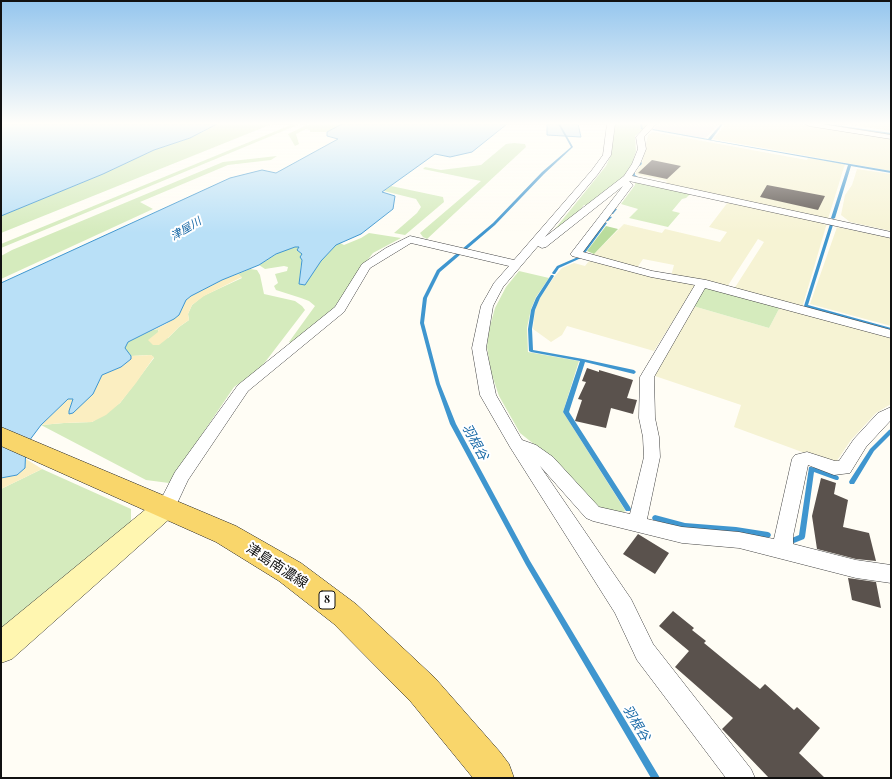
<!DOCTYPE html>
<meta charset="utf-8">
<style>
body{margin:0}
#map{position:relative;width:892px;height:779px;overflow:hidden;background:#fffdf5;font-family:"Playfair Display",serif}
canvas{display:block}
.frame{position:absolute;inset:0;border:2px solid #111;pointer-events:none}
</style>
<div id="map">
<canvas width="892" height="779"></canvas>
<div class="frame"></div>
</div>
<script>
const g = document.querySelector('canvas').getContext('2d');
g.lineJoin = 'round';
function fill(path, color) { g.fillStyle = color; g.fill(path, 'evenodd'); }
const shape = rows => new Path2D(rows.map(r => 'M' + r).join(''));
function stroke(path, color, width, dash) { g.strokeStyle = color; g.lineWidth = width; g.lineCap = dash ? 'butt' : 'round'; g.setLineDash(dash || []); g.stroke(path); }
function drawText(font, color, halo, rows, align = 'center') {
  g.font = font + ' "Playfair Display","Noto Sans JP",serif'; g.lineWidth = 4; g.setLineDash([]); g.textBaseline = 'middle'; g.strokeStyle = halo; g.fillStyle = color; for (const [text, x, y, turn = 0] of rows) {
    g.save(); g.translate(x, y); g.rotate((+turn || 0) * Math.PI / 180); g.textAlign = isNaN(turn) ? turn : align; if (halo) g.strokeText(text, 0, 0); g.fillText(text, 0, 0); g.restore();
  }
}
fill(shape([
 [660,124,718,124,707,137,703,138,653,129]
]), '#eee6ef');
fill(shape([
 [726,124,802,124,891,138,891,171,713,139],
 [844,124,891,124,891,131],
 [653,132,807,160,808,158,845,164,828,219,664,185,667,181,635,174,642,163,648,135],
 [857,169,891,174,891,231,850,222,841,215,845,195,852,185],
 [728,202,827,223,802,308,734,289,764,242,758,239,727,287,671,276,674,265,643,259,637,268,592,256,624,224,662,233,665,229,720,242,727,232,709,227],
 [837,227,891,238,891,326,810,304],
 [589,261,651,276,692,284,695,286,654,351,567,326,562,335,551,342,533,329,535,310,540,298,554,277,562,268,574,263,585,266],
 [693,306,769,328,780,307,891,338,891,404,876,413,851,440,836,462,832,463,734,427,741,405,655,376,655,371]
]), '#f6f3d4');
fill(shape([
 [217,124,272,124,1,233,1,216,103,174,154,150,190,138],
 [293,124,300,124,1,248,1,244],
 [309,124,342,124,327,132,310,132,310,130,306,129,296,134,299,144,295,146,288,134],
 [614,124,649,124,635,136,636,151,632,164,623,178,590,206,584,205,575,216,546,240,606,166,611,155],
 [514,143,525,144,526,147,427,239,423,237,420,233,481,181,423,169,425,167,441,170,481,165,506,144],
 [277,156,271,160,228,165,140,202,153,209,1,279,1,256,12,250,223,162],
 [635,182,691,193,686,198,682,199,672,211,680,213,668,227,629,218,638,209,621,204,635,185],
 [391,186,443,197,444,202,405,235,394,233,417,213,421,207,416,199,384,191],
 [369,233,401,238,373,253,362,267,333,309,292,344,289,342,315,306,309,301,301,298,276,290,274,286,278,283,275,274,287,271,288,267,284,266,265,269,259,265,280,252,295,247,299,247,298,251,302,254,299,284,305,285,321,261,336,245,340,243,344,245,361,238],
 [250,269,257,270,260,275,264,294,295,301,302,306,305,310,259,370,234,387,169,483,146,480,41,425,64,423,92,422,120,403,154,358,151,355,131,356,125,348,128,342,153,330,159,329,158,331,168,338,179,327,189,320,188,314,192,305,203,296,242,278,238,274],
 [519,271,549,278,536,297,531,309,527,328,528,352,579,361,563,412,625,510,623,515,591,506,545,453,520,433,499,396,491,372,487,347,489,330,495,308,506,287],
 [707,287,780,307,769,328,693,306,703,288],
 [42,469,131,509,131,524,1,634,1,489]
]), '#d5ebbd');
fill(shape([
 [606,226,618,229,594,254,587,251]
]), '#b9dc9c');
fill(shape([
 [238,274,242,277,204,296,192,305,188,314,189,320,179,327,168,338,159,345,153,345,148,340,158,332,159,329,153,330,166,324,179,315,186,300,191,296,222,280],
 [151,355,154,357,136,383,120,403,106,415,92,422,64,423,41,425,68,399,73,399,69,411,93,394,102,375,121,367,131,359,131,356],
 [26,459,42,469,1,489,1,478,17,475,25,468]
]), '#fbeec1');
const water = shape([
 [1,124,217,124,190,138,154,150,103,174,1,216,1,124],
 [342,124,507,124,472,152,450,157,435,154,382,192,395,196,393,209,361,234,336,245,321,261,305,285,299,284,302,260,300,257,302,254,297,250,299,247,295,247,276,254,259,265,222,280,191,296,186,300,179,315,174,319,128,342,125,348,131,356,131,359,121,367,102,375,93,394,73,413,69,414,69,411,73,399,68,399,41,425,26,445,25,468,17,475,1,478,1,283,230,178,262,170,276,173,338,139,327,136,327,132,342,124],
 [547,124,578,124,581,137,547,135,547,124]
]);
fill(water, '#b9e0f7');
stroke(water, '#3f96cf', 1);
fill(shape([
 [558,124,560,124,573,147,544,174,495,225,440,272,427,298,424,323,440,384,456,424,530,561,660,778,651,778,526,565,450,424,436,384,420,323,423,298,437,270,493,223,542,172,571,147,558,124],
 [640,124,642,124,643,130,641,129,640,124],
 [721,124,723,124,711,140,891,171,891,173,851,166,835,218,833,219,831,218,848,165,652,130,653,129,708,139,721,124],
 [823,124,828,124,891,133,891,135,824,125,823,124],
 [641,162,642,163,641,165,639,166,640,163,641,162],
 [633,173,635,173,635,175,638,177,638,179,636,179,632,176,632,175,633,173],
 [614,208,617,209,613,214,611,214,610,213,614,208],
 [609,216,612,217,608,221,606,221,605,220,609,216],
 [604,222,607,223,585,253,583,253,583,251,604,222],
 [830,224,833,225,808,305,891,328,891,330,805,307,804,306,830,224],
 [578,257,579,257,581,258,559,268,555,274,553,274,552,273,557,266,578,257],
 [551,275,553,275,554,276,540,298,535,310,532,329,533,350,583,359,634,370,636,372,634,374,585,362,569,412,630,507,631,509,630,511,626,511,563,412,580,361,531,352,529,351,528,329,531,310,536,298,551,275],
 [891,429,891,434,874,451,854,484,850,484,849,482,850,480,870,449,889,430,891,429],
 [809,467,811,467,818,468,838,476,839,478,838,480,836,480,814,472,805,537,804,539,794,543,792,542,791,540,792,538,799,535,809,467],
 [655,515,685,523,736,527,768,532,770,533,771,535,770,537,768,538,736,533,685,529,653,520,652,518,653,516,655,515]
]), '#3f96cf');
fill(shape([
 [652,160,681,166,667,179,638,173],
 [767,185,825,196,818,210,760,197],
 [587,368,599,372,599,370,633,380,627,398,637,400,633,414,611,408,606,428,575,421,582,400,578,399,586,382,582,381],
 [821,478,836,483,834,494,848,500,843,527,869,533,876,561,856,559,817,549,812,516],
 [638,534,669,553,655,574,623,554],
 [848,578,876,582,881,608,852,600],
 [673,611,694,628,692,630,706,641,704,643,760,689,765,684,794,710,797,707,820,728,799,753,825,778,769,778,722,729,733,718,675,667,689,651,659,626]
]), '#5a524d');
const street = shape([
 [607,124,615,124,611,155,598,174,545,237,624,176,632,164,638,149,636,137,648,124,656,124,644,137,646,149,640,164,632,176,891,232,891,238,629,181,633,185,583,252,652,271,706,280,891,330,891,338,705,288,654,377,655,418,659,437,660,457,647,519,682,527,739,532,774,539,792,459,795,455,807,452,835,461,839,461,854,439,878,413,891,407,891,420,866,447,850,473,834,475,808,465,793,536,793,544,856,560,891,565,891,583,856,578,739,548,682,543,593,521,586,518,540,466,631,599,653,644,751,769,755,778,726,778,637,660,615,613,510,447,480,395,472,348,481,306,494,283,509,266,411,243,370,268,344,312,248,391,188,480,173,512,166,514,159,512,157,507,175,472,238,385,335,307,362,264,386,248,410,236,514,260,592,170,603,155,607,124],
 [623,186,572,252,570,254,572,256,651,277,695,285,640,377,639,418,643,437,644,457,630,514,599,507,553,457,536,445,522,440,496,395,486,348,493,306,503,287,538,246,542,248,546,247,623,186],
 [805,124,822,124,891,135,891,139,809,126,805,124]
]);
const secondary = shape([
 [166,497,175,500,179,507,175,514,12,659,1,663,1,628,157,500,166,497]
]);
const primary = shape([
 [1,427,236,526,301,563,356,604,435,678,500,752,509,764,514,778,473,778,411,702,334,624,279,581,216,542,1,446,1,427]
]);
stroke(street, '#444', 1);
stroke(secondary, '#333', 1);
stroke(primary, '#222', 1);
fill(street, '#fff');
fill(secondary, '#fff6b0');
fill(primary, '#f9d66b');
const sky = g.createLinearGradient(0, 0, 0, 233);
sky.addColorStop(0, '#95c6ee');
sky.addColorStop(0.53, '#fffefa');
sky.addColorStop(1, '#fffefa00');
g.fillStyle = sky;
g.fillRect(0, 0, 892, 233);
drawText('italic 11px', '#1768a6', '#fff', [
 ["津屋川",186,229,-31]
]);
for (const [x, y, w] of [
 [327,600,16]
]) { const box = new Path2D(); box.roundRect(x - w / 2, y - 9, w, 18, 3); g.fillStyle = '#fff'; g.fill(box); stroke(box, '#111', 1); }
drawText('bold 11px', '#111', null, [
 ["8",327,600]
]);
drawText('italic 13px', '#1768a6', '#fff', [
 ["羽根谷",475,442,61],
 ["羽根谷",636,723,59]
]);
drawText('14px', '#111', '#fff', [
 ["津島南濃線",277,566,33]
]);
</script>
